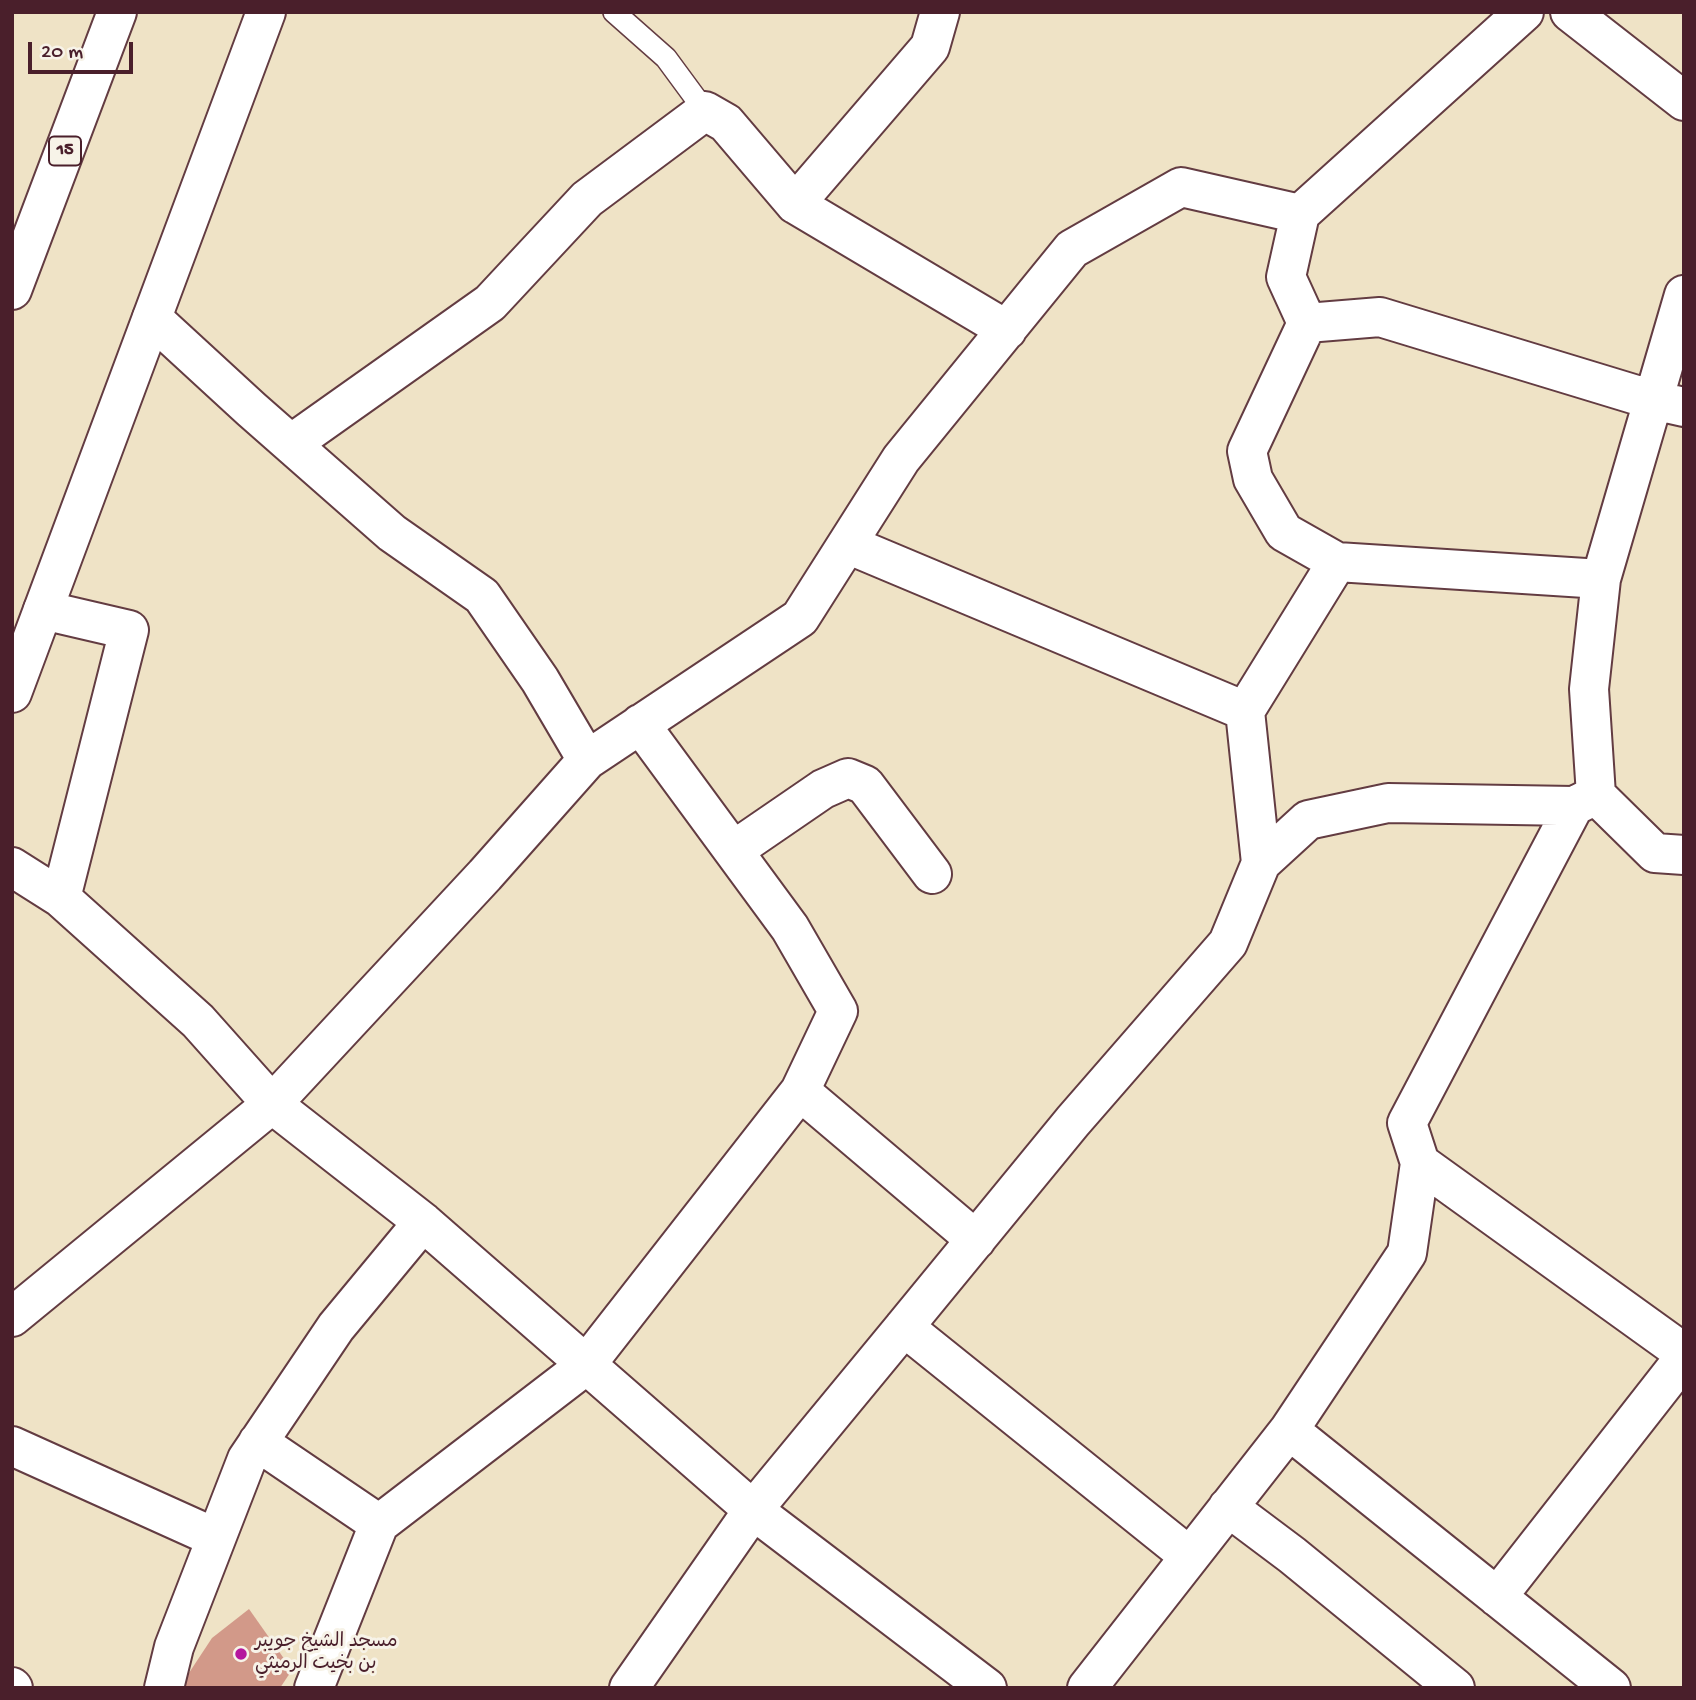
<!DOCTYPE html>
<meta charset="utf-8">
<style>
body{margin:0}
#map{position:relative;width:1696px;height:1700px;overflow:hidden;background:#efe3c6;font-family:"Gochi Hand",sans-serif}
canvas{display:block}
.frame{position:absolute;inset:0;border:14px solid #4a1f2b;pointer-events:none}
.scale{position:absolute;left:28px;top:42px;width:105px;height:32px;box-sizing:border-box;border:4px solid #4a1f2b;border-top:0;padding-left:9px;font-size:21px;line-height:24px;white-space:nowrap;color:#4a1f2b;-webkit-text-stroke:5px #f7f3e8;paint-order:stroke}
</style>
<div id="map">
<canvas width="1696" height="1700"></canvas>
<div class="frame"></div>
<div class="scale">20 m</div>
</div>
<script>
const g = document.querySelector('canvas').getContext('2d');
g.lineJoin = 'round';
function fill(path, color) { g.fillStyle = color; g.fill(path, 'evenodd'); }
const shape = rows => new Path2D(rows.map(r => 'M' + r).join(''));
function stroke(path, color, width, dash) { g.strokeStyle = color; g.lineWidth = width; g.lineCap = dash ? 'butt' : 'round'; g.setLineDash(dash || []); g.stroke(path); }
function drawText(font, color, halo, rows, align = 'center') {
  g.font = font + ' "Gochi Hand","Playpen Sans Arabic",sans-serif'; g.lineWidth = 6; g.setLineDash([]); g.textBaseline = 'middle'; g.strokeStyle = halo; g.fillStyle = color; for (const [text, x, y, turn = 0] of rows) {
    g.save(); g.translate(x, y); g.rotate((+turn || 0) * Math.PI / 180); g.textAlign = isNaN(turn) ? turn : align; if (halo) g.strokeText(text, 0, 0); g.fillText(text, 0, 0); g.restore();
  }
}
fill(shape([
 [249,1609,292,1670,280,1688,186,1688,183,1682,212,1638]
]), '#d29989');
const lane = shape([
 [614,12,666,58,705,111]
]);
const street = shape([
 [1570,12,1684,101],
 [795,204,930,47,940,12],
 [1300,214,1286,277,1307,323,1247,451,1253,479,1284,532,1337,562],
 [152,318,251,409,392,533,482,596,540,680,587,760],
 [1307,323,1380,317,1653,400,1684,407],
 [291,444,490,303,587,199,705,111,726,123,795,204,1007,330],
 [847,544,1245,711],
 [43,610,129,630,61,898],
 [640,724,790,928,838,1011,800,1091],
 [1596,795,1655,853,1684,855],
 [1574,806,1388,803,1308,820,1261,863,1245,711,1337,562,1601,579],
 [734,850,823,789,848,778,865,785,932,874],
 [12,867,61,898,198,1021,272,1104,423,1222,753,1510,987,1688],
 [1420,1163,1684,1353],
 [12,1317,272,1104,485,875,587,760,800,618,901,459,1072,249,1181,187,1300,214,1524,12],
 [1289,1430,1611,1688],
 [258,1442,379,1524],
 [12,1446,216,1538],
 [1228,1507,1292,1555,1455,1688],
 [1189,1556,904,1327,1073,1121,1228,943,1261,863],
 [1497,1597,1684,1358],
 [12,1687,13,1688],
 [164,1688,174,1647,247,1459,336,1327,423,1222],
 [314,1688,379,1524,585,1366,800,1091,976,1240],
 [629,1688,753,1510,904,1327],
 [1087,1688,1289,1430,1407,1253,1420,1163,1407,1123,1574,806,1596,795,1589,689,1601,579,1684,295]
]);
const secondary = shape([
 [12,693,266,12]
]);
const highway = shape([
 [12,290,117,12]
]);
stroke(lane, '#633c42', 24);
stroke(street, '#633c42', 42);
stroke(secondary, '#633c42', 42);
stroke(highway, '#633c42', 42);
stroke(lane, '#fff', 21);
stroke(street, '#fff', 38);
stroke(secondary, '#fff', 38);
stroke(highway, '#fff', 38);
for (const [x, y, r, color] of [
 [241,1654,7,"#b5179e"]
]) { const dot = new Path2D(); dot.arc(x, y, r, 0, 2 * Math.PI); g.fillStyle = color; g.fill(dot); stroke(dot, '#f7f3e8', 2.5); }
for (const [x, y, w] of [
 [65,151,32]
]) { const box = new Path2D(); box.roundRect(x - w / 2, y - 14.5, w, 29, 5); g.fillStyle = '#f7f3e8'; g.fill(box); stroke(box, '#4a1f2b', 2); }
drawText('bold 18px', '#4a1f2b', null, [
 ["15",65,151]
]);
drawText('19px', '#4a1f2b', '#f7f3e8', [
 ["مسجد الشيخ جويبر",255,1643],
 ["بن بخيت الرميثي",255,1665]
], 'left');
</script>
